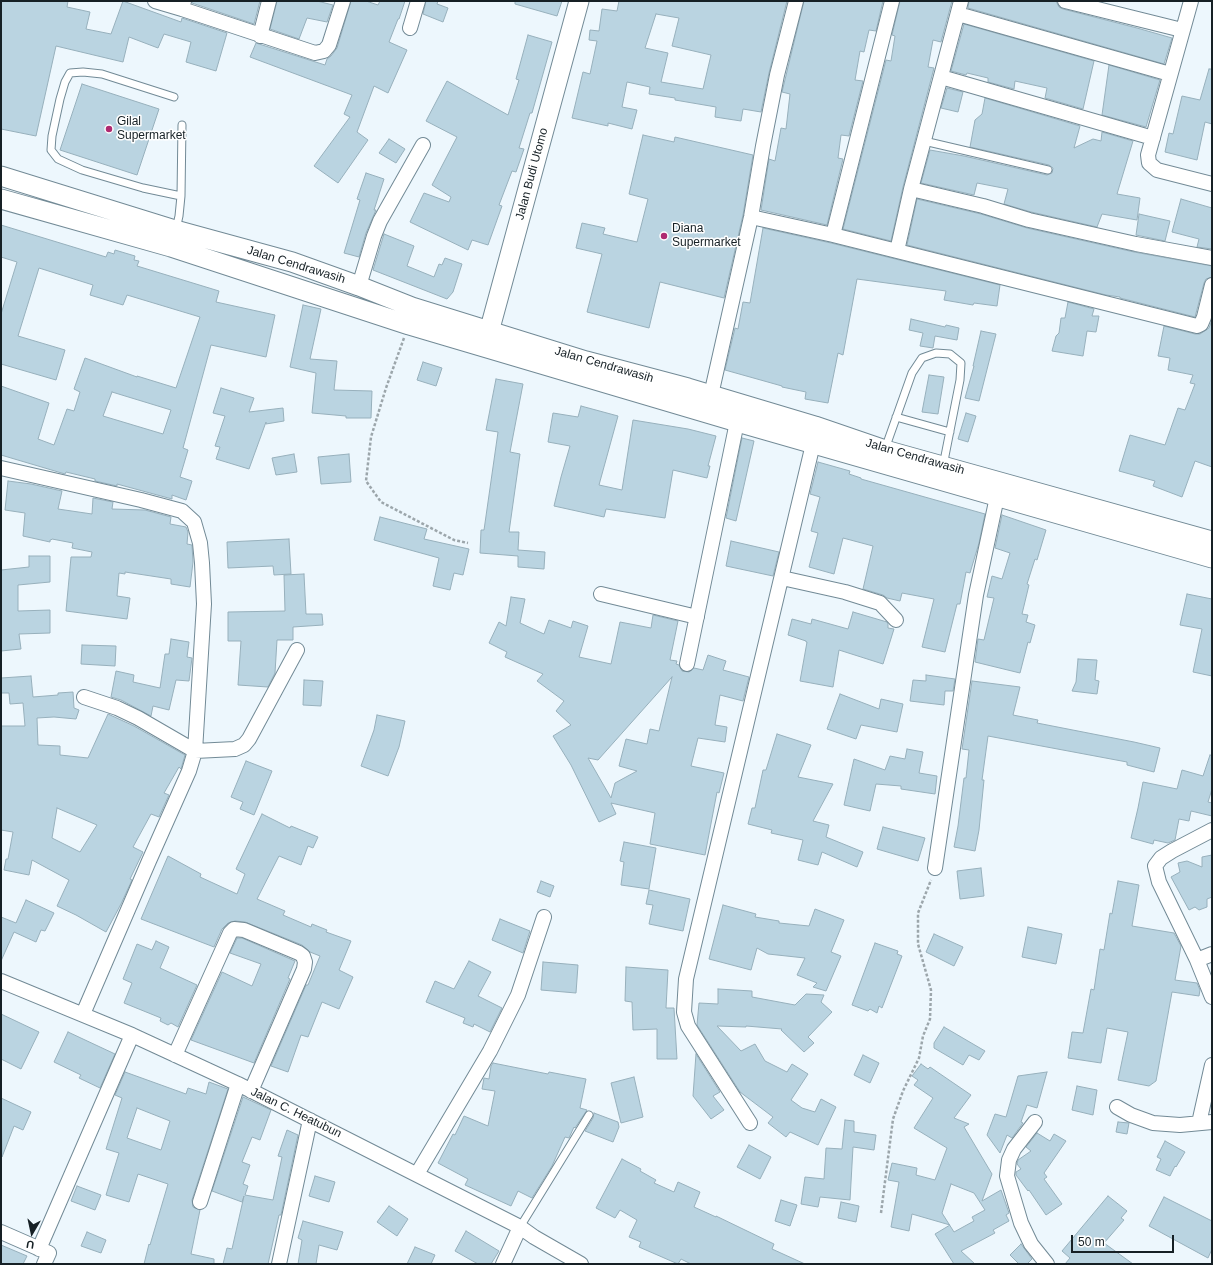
<!DOCTYPE html>
<style>
body{margin:0}
#map{position:relative;width:1213px;height:1265px;overflow:hidden;background:#edf7fd;font-family:Arial,sans-serif}
canvas{display:block}
.frame{position:absolute;inset:0;border:2px solid #162025;pointer-events:none}
.north{position:absolute;left:12px;top:1213px;width:40px;height:40px;-webkit-text-stroke:3px #fff;paint-order:stroke;rotate:189deg;font-size:11px;font-weight:700;line-height:16px;text-align:center;color:#162025}
.north::after{content:'';display:block;margin:auto;width:14px;height:18px;background:#162025;clip-path:polygon(50% 0,100% 100%,50% 72%,0 100%)}
.scale{position:absolute;left:1071px;top:1235px;width:103px;height:18px;box-sizing:border-box;border:2px solid #162025;border-top:0;padding-left:5px;font-size:12px;line-height:14px;white-space:nowrap;color:#162025;-webkit-text-stroke:3px #fff;paint-order:stroke}
</style>
<div id="map">
<canvas width="1213" height="1265"></canvas>
<div class="frame"></div>
<div class="north">U</div>
<div class="scale">50 m</div>
</div>
<script>
const g = document.querySelector('canvas').getContext('2d');
g.lineJoin = 'round';
function fill(path, color) { g.fillStyle = color; g.fill(path, 'evenodd'); }
const shape = rows => new Path2D(rows.map(r => 'M' + r).join(''));
function stroke(path, color, width, dash) { g.strokeStyle = color; g.lineWidth = width; g.lineCap = dash ? 'butt' : 'round'; g.setLineDash(dash || []); g.stroke(path); }
function drawText(font, color, halo, rows, align = 'center') {
  g.font = font + ' Arial,sans-serif'; g.lineWidth = 3; g.setLineDash([]); g.textBaseline = 'middle'; g.strokeStyle = halo; g.fillStyle = color; for (const [text, x, y, turn = 0] of rows) {
    g.save(); g.translate(x, y); g.rotate((+turn || 0) * Math.PI / 180); g.textAlign = isNaN(turn) ? turn : align; if (halo) g.strokeText(text, 0, 0); g.fillText(text, 0, 0); g.restore();
  }
}
const building = shape([
 [1,1,68,1,67,7,90,12,86,29,111,34,123,1,181,22,182,18,227,33,216,71,186,62,191,42,164,34,158,48,129,37,123,62,56,46,36,136,1,129,1,1],
 [192,1,260,1,254,24,192,3,192,1],
 [277,1,317,1,333,5,327,22,307,18,299,39,270,29,277,1],
 [351,1,366,1,378,5,380,1,405,1,399,19,398,19,389,42,407,50,388,93,374,86,357,132,368,140,338,183,314,166,350,117,344,114,352,95,250,57,256,43,325,65,327,59,331,56,337,48,351,1],
 [426,1,438,1,437,4,448,8,443,22,423,14,426,1],
 [515,1,562,1,557,16,515,4,515,1],
 [619,1,787,1,769,73,761,112,743,109,741,121,715,117,716,107,675,100,675,98,649,94,650,87,627,82,622,107,637,110,632,129,608,123,608,126,572,118,583,72,590,74,597,41,589,40,590,30,599,31,602,9,617,11,619,1],
 [656,14,679,18,672,46,711,55,703,89,661,82,668,53,645,48,656,14],
 [804,1,883,1,876,31,869,30,864,52,860,51,855,80,863,81,849,136,841,135,838,158,843,159,827,225,761,210,769,159,775,161,781,128,786,129,790,94,782,92,804,1],
 [900,1,952,1,941,42,933,40,928,67,934,68,903,187,891,241,843,229,886,60,891,61,895,36,892,35,900,1],
 [969,1,1056,1,1059,7,1063,9,1137,28,1172,38,1164,64,968,8,969,1],
 [964,24,1094,61,1083,109,1045,98,1047,88,1015,81,1014,89,988,82,988,78,967,73,966,75,951,71,964,24],
 [528,35,552,42,532,113,530,113,519,148,524,149,516,172,512,171,499,205,502,206,488,245,472,240,468,250,410,222,424,193,449,202,451,197,432,185,457,137,426,121,447,81,508,115,519,80,516,79,528,35],
 [1109,65,1160,80,1146,127,1102,115,1109,65],
 [1209,69,1212,69,1212,124,1205,122,1197,160,1165,152,1169,133,1173,134,1182,96,1200,100,1209,69],
 [82,84,159,109,137,175,60,150,82,84],
 [947,88,963,92,958,112,941,108,947,88],
 [985,98,1080,126,1074,148,1093,139,1101,141,1102,132,1133,141,1117,194,1140,198,1137,220,1102,214,1097,227,1031,212,1004,204,1008,189,977,183,974,195,921,183,930,150,964,156,1047,175,1052,173,1053,168,1049,165,970,147,975,120,982,114,985,98],
 [643,135,674,142,675,137,753,155,743,215,724,298,660,282,649,328,587,312,602,254,576,248,582,223,605,228,603,234,637,242,648,199,629,194,643,135],
 [389,139,405,149,396,163,379,153,389,139],
 [366,173,384,179,374,210,376,210,366,233,359,257,344,253,360,200,357,199,366,173],
 [917,199,981,214,1027,228,1134,252,1212,266,1212,277,1206,279,1204,283,1195,317,1120,298,1120,297,1106,295,907,245,917,199],
 [1181,199,1212,208,1212,249,1197,247,1199,239,1172,232,1181,199],
 [1139,214,1170,221,1165,241,1136,235,1139,214],
 [1,225,106,257,108,252,114,254,115,250,135,256,134,260,139,261,137,266,219,291,216,302,275,315,266,357,211,345,183,448,188,450,180,477,192,481,186,500,172,495,172,499,117,484,117,486,95,481,95,479,66,472,65,474,1,455,1,386,49,403,38,439,54,445,67,409,74,411,80,392,74,389,85,358,137,377,137,376,176,388,200,317,127,295,123,305,90,295,93,285,39,268,18,336,65,350,56,380,1,364,1,314,17,262,1,257,1,225],
 [112,392,171,410,163,434,103,416,112,392],
 [763,228,831,243,1000,285,997,306,974,303,973,305,944,300,946,291,857,279,843,355,838,353,828,403,805,399,806,392,782,387,782,386,725,370,735,328,738,329,743,302,750,303,763,228],
 [384,234,414,246,407,266,434,277,439,264,442,265,445,258,462,264,453,292,447,299,373,270,384,234],
 [1068,302,1094,309,1092,316,1099,316,1096,332,1087,331,1083,356,1052,351,1056,336,1059,333,1061,318,1065,318,1068,302],
 [303,305,321,309,310,359,337,361,334,390,372,391,371,418,346,418,346,416,312,413,316,373,290,367,303,305],
 [911,319,945,327,946,325,959,328,957,340,935,336,933,348,920,346,923,333,909,330,911,319],
 [1212,320,1212,467,1195,461,1182,497,1153,486,1155,481,1119,471,1130,435,1165,445,1178,408,1185,410,1195,384,1190,383,1193,375,1168,370,1170,358,1158,356,1164,326,1195,334,1200,334,1209,328,1212,320],
 [981,331,996,334,979,401,965,398,974,366,973,366,981,331],
 [423,362,442,368,436,386,417,380,423,362],
 [929,375,944,377,938,414,922,412,929,375],
 [496,379,523,384,510,452,520,454,509,532,519,532,518,550,545,552,544,569,518,567,518,556,480,553,481,530,484,530,498,432,486,430,496,379],
 [221,388,254,398,249,412,283,408,284,421,266,424,266,422,249,469,216,459,220,447,215,446,225,416,213,413,221,388],
 [581,406,618,416,599,485,622,490,633,420,688,429,716,436,708,466,710,466,707,478,673,470,665,518,606,509,604,517,554,506,561,477,570,446,548,442,553,413,578,417,581,406],
 [966,413,976,416,968,442,958,439,966,413],
 [742,438,754,441,736,521,726,518,742,438],
 [294,454,297,472,276,475,272,458,294,454],
 [349,454,351,482,321,484,318,457,349,454],
 [818,462,850,471,849,474,861,478,861,479,985,514,979,543,970,573,966,572,960,604,957,604,945,652,922,647,934,599,902,593,900,601,887,598,883,595,863,589,873,546,843,538,834,574,809,567,818,533,811,531,820,497,810,494,818,462],
 [8,481,31,484,62,491,58,509,92,514,93,498,113,502,112,509,145,510,171,517,170,524,186,527,188,532,187,544,192,545,193,562,190,587,171,584,171,579,125,572,125,574,119,573,117,596,130,598,127,619,66,611,71,557,91,557,92,552,72,548,73,543,52,539,51,540,50,540,50,542,23,536,25,513,5,510,8,481],
 [1002,515,1046,530,1037,560,1035,559,1027,584,1029,585,1022,614,1028,615,1026,622,1035,625,1030,643,1028,642,1020,673,975,662,978,639,984,640,994,598,987,597,992,576,1002,579,1010,553,995,548,1002,515],
 [380,517,427,529,424,539,469,549,463,575,454,573,450,590,433,586,439,558,374,540,380,517],
 [289,539,291,574,274,575,273,566,228,568,227,542,289,539],
 [731,541,779,552,773,576,726,566,731,541],
 [29,556,50,556,50,582,18,585,18,611,50,610,50,633,19,634,21,649,1,651,1,570,29,567,29,556],
 [304,574,306,614,322,614,323,625,293,627,293,640,277,640,275,673,268,687,238,685,241,641,228,641,228,612,285,611,284,575,304,574],
 [1187,594,1212,599,1212,676,1193,672,1202,629,1180,625,1187,594],
 [511,597,525,599,520,623,544,634,549,620,571,628,573,621,588,626,579,657,611,664,620,622,651,628,653,615,678,621,670,660,677,661,676,664,679,665,682,671,689,672,694,668,703,670,708,655,726,661,723,670,749,677,743,701,720,695,715,725,727,727,725,742,698,738,691,766,724,773,719,793,717,792,705,855,650,844,655,813,611,803,616,814,599,822,571,765,553,736,571,725,556,711,564,701,537,681,543,674,505,657,507,652,489,643,499,622,506,626,511,597],
 [672,677,659,731,650,729,647,744,626,739,619,766,637,771,615,783,611,798,588,758,598,760,672,677],
 [853,612,887,622,888,624,888,628,894,629,883,664,839,650,833,687,800,681,807,642,806,642,806,641,788,635,792,619,811,624,812,619,848,629,853,612],
 [171,639,189,642,187,657,192,658,189,681,176,680,169,710,153,706,151,716,121,700,111,697,116,671,134,675,133,682,160,688,165,654,169,654,171,639],
 [82,645,116,646,115,666,81,664,82,645],
 [1078,659,1097,660,1095,680,1099,681,1097,694,1072,691,1076,682,1078,659],
 [926,675,955,679,953,691,945,691,944,705,910,701,913,680,926,681,926,675],
 [31,676,33,697,58,695,58,693,73,692,74,708,79,710,76,719,54,717,37,718,38,745,60,746,60,755,88,758,108,714,134,726,185,755,181,769,179,767,164,793,169,795,159,817,151,814,133,847,143,852,130,879,132,880,121,904,106,932,76,915,57,906,69,880,32,860,29,875,4,870,6,859,8,859,13,832,1,830,1,726,25,726,23,703,10,704,9,693,1,693,1,678,31,676],
 [57,808,97,825,80,852,52,838,57,808],
 [304,680,323,681,321,706,303,705,304,680],
 [972,681,1020,687,1013,715,1038,720,1037,723,1134,742,1160,748,1154,772,1127,765,1127,762,988,736,982,780,984,780,979,830,975,851,954,847,958,826,964,778,966,778,969,750,962,749,972,681],
 [840,694,879,709,881,699,903,704,897,732,861,725,856,739,827,729,840,694],
 [377,715,405,721,399,747,388,776,361,766,374,730,377,715],
 [777,734,811,745,798,777,833,784,813,821,829,825,826,837,863,852,857,867,822,852,818,865,798,860,803,840,771,833,772,830,748,824,752,808,755,808,763,770,766,770,777,734],
 [907,749,923,752,919,773,937,776,935,794,901,789,901,786,876,784,870,811,844,805,854,759,885,770,890,756,905,759,907,749],
 [1210,755,1212,756,1212,789,1208,802,1212,803,1212,816,1191,811,1189,821,1179,819,1175,840,1168,843,1154,840,1153,844,1131,838,1138,808,1143,782,1177,789,1182,770,1203,776,1210,755],
 [246,761,272,771,254,815,240,809,243,802,231,797,246,761],
 [262,814,290,828,291,826,318,837,313,848,308,846,301,865,279,856,257,899,285,911,283,915,311,927,312,924,327,930,326,932,351,941,339,970,353,977,339,1009,322,1002,308,1037,301,1035,288,1072,271,1066,306,985,308,985,320,956,310,952,302,945,245,922,235,921,228,923,222,929,214,947,141,919,168,856,201,874,200,877,237,894,245,874,236,869,262,814],
 [883,827,925,838,918,861,877,849,883,827],
 [624,842,656,848,649,889,621,885,624,862,620,861,624,842],
 [1212,855,1212,897,1207,899,1207,907,1199,910,1195,907,1189,910,1171,877,1180,872,1178,863,1187,861,1202,867,1202,857,1212,855],
 [981,868,984,896,960,899,957,871,981,868],
 [541,881,554,886,550,897,537,892,541,881],
 [1118,881,1139,885,1132,926,1174,933,1181,946,1175,980,1197,983,1200,990,1199,996,1172,992,1156,1081,1149,1086,1118,1080,1128,1032,1107,1028,1101,1063,1068,1058,1072,1032,1083,1033,1091,989,1094,990,1100,949,1104,950,1110,913,1112,914,1118,881],
 [649,890,690,899,683,931,649,924,653,905,646,904,649,890],
 [26,900,54,913,45,931,41,930,36,942,14,932,1,961,1,917,16,923,26,900],
 [723,905,756,914,755,917,779,921,779,923,809,926,815,909,844,920,831,952,841,956,826,991,813,987,817,983,797,975,805,958,768,954,757,948,751,970,709,959,723,905],
 [500,919,530,931,523,953,492,940,500,919],
 [1028,927,1062,934,1056,964,1022,957,1028,927],
 [934,934,963,947,954,966,926,952,934,934],
 [237,938,242,938,295,961,288,978,290,979,254,1063,191,1040,222,972,252,986,261,964,230,953,237,938],
 [156,941,169,947,160,968,197,985,178,1027,171,1023,168,1025,160,1021,161,1018,124,1003,132,983,123,979,137,944,152,950,156,941],
 [875,943,898,951,897,954,902,956,882,1008,879,1006,877,1013,870,1009,868,1011,852,1005,875,943],
 [469,961,491,972,478,996,502,1008,490,1032,474,1024,473,1027,463,1023,465,1018,426,1002,435,981,454,989,469,961],
 [543,962,578,965,576,993,541,990,543,962],
 [626,967,668,970,666,1008,674,1008,677,1059,657,1059,657,1029,633,1030,632,1002,625,1001,626,967],
 [718,989,752,991,752,997,795,1005,806,994,824,995,821,1002,832,1012,808,1037,814,1043,804,1052,781,1030,782,1029,746,1026,746,1027,717,1026,741,1051,755,1044,765,1061,787,1072,792,1064,808,1074,791,1100,802,1108,815,1112,821,1099,836,1107,818,1145,790,1132,786,1137,768,1123,773,1117,740,1092,697,1025,699,1003,718,1004,718,989],
 [1,1014,39,1032,21,1069,1,1059,1,1014],
 [944,1027,985,1051,979,1060,969,1055,963,1065,934,1048,934,1043,944,1027],
 [68,1032,115,1054,100,1088,79,1078,81,1075,54,1062,68,1032],
 [696,1054,720,1092,713,1096,724,1110,711,1119,693,1096,696,1054],
 [863,1055,879,1063,870,1083,854,1075,863,1055],
 [493,1063,548,1074,549,1072,586,1079,580,1108,587,1110,575,1128,574,1127,569,1138,565,1137,552,1166,532,1198,518,1191,511,1206,465,1185,468,1179,438,1163,453,1134,455,1135,464,1116,488,1126,495,1091,482,1089,484,1078,489,1079,491,1066,493,1063],
 [921,1064,928,1069,930,1067,971,1095,954,1118,969,1124,964,1127,992,1174,982,1201,1001,1190,1009,1213,1006,1215,1009,1221,993,1230,995,1233,961,1251,975,1264,954,1264,935,1234,950,1225,912,1214,909,1231,891,1227,899,1182,888,1180,892,1163,917,1168,916,1175,935,1180,947,1148,914,1128,933,1098,914,1085,918,1080,912,1076,921,1064],
 [951,1184,974,1193,985,1210,972,1217,974,1221,954,1232,942,1213,951,1184],
 [125,1072,186,1094,188,1088,206,1094,209,1082,228,1089,192,1200,193,1207,200,1210,191,1254,214,1259,214,1264,144,1264,149,1244,150,1245,168,1184,138,1174,129,1202,106,1195,119,1153,106,1149,122,1098,115,1095,125,1072],
 [137,1108,170,1121,161,1150,127,1138,137,1108],
 [1047,1072,1037,1108,1027,1105,1021,1122,1023,1123,1012,1138,1007,1135,1000,1153,987,1135,995,1114,1006,1117,1018,1076,1047,1072],
 [634,1077,643,1117,621,1123,611,1083,634,1077],
 [1077,1086,1097,1090,1093,1115,1072,1110,1077,1086],
 [243,1097,271,1110,260,1140,252,1137,242,1162,250,1165,243,1184,248,1186,245,1195,273,1200,282,1157,278,1156,287,1130,298,1135,281,1215,279,1215,268,1264,223,1264,227,1248,232,1249,244,1196,242,1202,212,1191,243,1097],
 [1,1098,31,1112,23,1130,14,1126,2,1157,1,1098],
 [594,1113,618,1122,619,1127,613,1142,585,1131,593,1118,594,1113],
 [845,1120,854,1121,854,1132,876,1135,874,1150,853,1147,850,1200,820,1197,818,1207,801,1204,805,1177,824,1179,826,1148,842,1149,845,1120],
 [1118,1122,1129,1123,1127,1134,1116,1132,1118,1122],
 [1037,1133,1050,1141,1054,1134,1066,1141,1044,1173,1047,1177,1044,1179,1062,1204,1046,1215,1029,1190,1028,1191,1016,1175,1016,1172,1021,1169,1017,1164,1018,1160,1031,1151,1026,1147,1037,1133],
 [1165,1141,1185,1152,1176,1167,1175,1166,1170,1176,1156,1170,1161,1159,1157,1157,1165,1141],
 [749,1145,771,1157,760,1179,737,1167,749,1145],
 [622,1159,641,1169,640,1171,656,1180,654,1183,674,1192,678,1182,700,1192,694,1207,716,1217,716,1216,774,1244,772,1249,805,1264,691,1264,681,1259,678,1264,639,1247,641,1242,629,1237,637,1220,620,1210,615,1218,596,1208,622,1159],
 [315,1176,335,1182,329,1202,309,1196,315,1176],
 [77,1186,101,1195,95,1210,71,1201,77,1186],
 [1108,1196,1127,1211,1121,1218,1124,1220,1104,1243,1133,1264,1065,1264,1070,1258,1062,1251,1108,1196],
 [1164,1197,1212,1221,1212,1249,1208,1258,1149,1226,1164,1197],
 [781,1200,797,1205,790,1226,775,1221,781,1200],
 [841,1202,859,1206,856,1222,838,1218,841,1202],
 [389,1206,408,1219,397,1236,377,1222,389,1206],
 [303,1221,343,1232,337,1250,319,1245,316,1264,298,1264,302,1240,298,1238,303,1221],
 [466,1231,499,1251,491,1264,478,1264,455,1251,466,1231],
 [87,1232,106,1240,101,1253,81,1246,87,1232],
 [1021,1244,1032,1259,1027,1264,1019,1264,1010,1255,1021,1244],
 [1,1245,27,1256,23,1264,1,1264,1,1245],
 [415,1247,435,1255,431,1264,407,1264,415,1247]
]);
fill(building, '#bad4e1');
stroke(building, '#97b0bc', 1);
const lane = shape([
 [174,97,102,74,83,72,70,73,65,82,60,99,52,136,51,150,58,159,82,170,143,188,181,196,179,216,176,229],
 [924,141,1048,170],
 [181,196,182,125],
 [896,417,950,432],
 [885,449,912,373,922,358,936,353,950,354,961,363,960,380,943,466],
 [520,1227,589,1115]
]);
const street = shape([
 [155,1,182,9,184,1],
 [1065,1,1182,30],
 [1191,1,1148,155,1149,163,1157,170,1212,184],
 [182,9,315,53,324,51,329,45,343,1],
 [958,14,1170,74],
 [410,28,418,1],
 [260,36,269,1],
 [941,77,1153,138],
 [911,189,983,206,1029,220,1136,244,1212,258],
 [751,217,833,235,1197,326,1201,324,1204,317,1212,285],
 [833,235,892,1],
 [897,251,911,189,961,1],
 [359,286,374,236,380,221,423,145],
 [711,395,751,217,763,146,777,75,796,1],
 [1,468,141,500,182,511,194,522,200,543,202,563,204,604,195,751,189,771,149,861,83,1014],
 [782,578,845,592,880,603,896,620],
 [601,594,697,617],
 [687,664,737,422],
 [84,697,117,708,138,718,195,751,235,749,244,745,249,739,297,650],
 [1212,830,1172,851,1161,858,1155,866,1159,882,1197,960,1212,954],
 [935,868,976,595,997,497],
 [1197,960,1212,997],
 [1,981,132,1035,238,1084,520,1227,534,1237,581,1264],
 [175,1055,230,933,234,929,244,930,299,953,303,956,305,962,304,969,251,1091],
 [1117,1107,1131,1115,1153,1123,1180,1125,1212,1122],
 [1035,1122,1014,1149,1009,1160,1007,1176,1021,1223,1031,1244,1047,1264],
 [750,1123,688,1026,684,1012,686,979,813,444],
 [1199,1123,1212,1065],
 [417,1174,490,1051,518,995,544,917],
 [200,1202,238,1084],
 [1,1232,49,1253,44,1264],
 [39,1249,132,1035],
 [279,1264,310,1120],
 [503,1264,520,1227]
]);
const secondary = shape([
 [1,176,175,230,292,262,359,286,412,307,586,361,688,388,815,426,885,450,1212,541],
 [1,199,171,247,409,325,737,422,1212,558],
 [486,343,579,1]
]);
stroke(lane, '#728a96', 9);
stroke(street, '#728a96', 16);
stroke(secondary, '#728a96', 21);
stroke(shape([
 [404,338,386,388,371,437,366,481,381,502,454,540,468,543],
 [881,1213,893,1119,903,1091,919,1058,923,1036,930,1019,931,990,918,944,918,913,931,880]
]), '#9ca6ab', 2.5, [3, 2]);
stroke(lane, '#fff', 7);
stroke(street, '#fff', 14);
stroke(secondary, '#fff', 19);
for (const [x, y, r, color] of [
 [109,129,4,"#af2970"],
 [664,236,4,"#af2970"]
]) { const dot = new Path2D(); dot.arc(x, y, r, 0, 2 * Math.PI); g.fillStyle = color; g.fill(dot); stroke(dot, '#fff', 1.5); }
drawText('12px', '#162025', '#fff', [
 ["Gilal",117,122],
 ["Supermarket",117,136],
 ["Diana",672,229],
 ["Supermarket",672,243]
], 'left');
drawText('12px', '#162025', '#fff', [
 ["Jalan Budi Utomo",532,174,-75],
 ["Jalan Cendrawasih",296,265,17],
 ["Jalan Cendrawasih",604,365,16],
 ["Jalan Cendrawasih",915,457,16],
 ["Jalan C. Heatubun",296,1113,26]
]);
</script>
